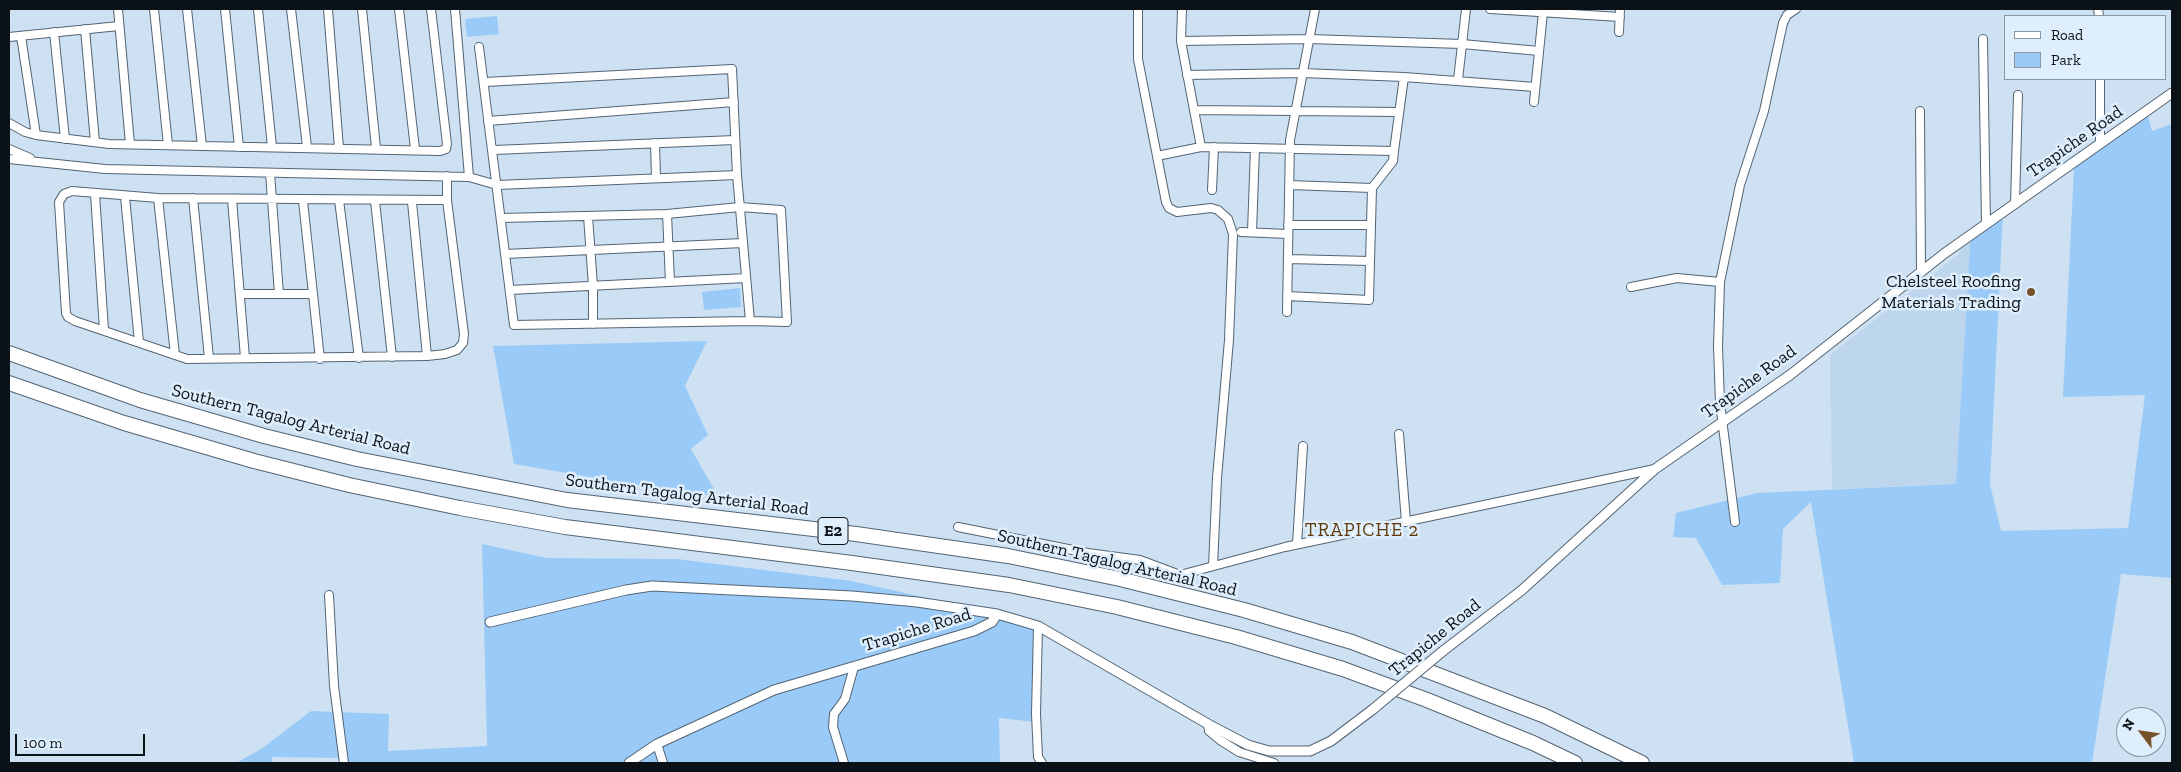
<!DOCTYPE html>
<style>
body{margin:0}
#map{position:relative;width:2181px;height:772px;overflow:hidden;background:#cee1f2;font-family:"Zilla Slab",serif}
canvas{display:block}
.frame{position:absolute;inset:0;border:10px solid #0b1217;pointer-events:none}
.legend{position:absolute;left:2004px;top:15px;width:162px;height:65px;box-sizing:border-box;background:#dfeefc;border:1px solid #8a96a0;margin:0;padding:6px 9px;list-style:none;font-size:15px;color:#0b1217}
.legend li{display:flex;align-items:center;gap:10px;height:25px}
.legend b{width:25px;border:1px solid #8a96a0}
.north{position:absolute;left:2116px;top:707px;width:50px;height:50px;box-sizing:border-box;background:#dfeefc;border:1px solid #8a96a0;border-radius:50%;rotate:301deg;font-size:14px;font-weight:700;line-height:20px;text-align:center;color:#0b1217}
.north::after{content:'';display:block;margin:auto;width:18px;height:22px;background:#77532d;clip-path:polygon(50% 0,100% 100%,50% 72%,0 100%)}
.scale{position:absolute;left:15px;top:734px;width:130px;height:22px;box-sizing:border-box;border:2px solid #0b1217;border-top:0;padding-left:6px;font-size:15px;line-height:18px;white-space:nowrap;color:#0b1217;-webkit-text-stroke:4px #dfeefc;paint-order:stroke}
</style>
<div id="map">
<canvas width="2181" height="772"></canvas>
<div class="frame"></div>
<ul class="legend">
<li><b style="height:6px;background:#fff"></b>Road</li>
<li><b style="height:14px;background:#9acbf8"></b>Park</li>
</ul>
<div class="north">N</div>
<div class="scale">100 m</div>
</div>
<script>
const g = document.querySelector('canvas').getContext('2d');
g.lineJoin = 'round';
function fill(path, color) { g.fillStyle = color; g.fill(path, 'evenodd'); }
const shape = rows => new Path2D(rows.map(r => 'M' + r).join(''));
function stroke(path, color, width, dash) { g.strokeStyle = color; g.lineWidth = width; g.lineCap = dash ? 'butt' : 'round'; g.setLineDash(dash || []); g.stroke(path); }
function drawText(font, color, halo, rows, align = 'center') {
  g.font = font + ' "Zilla Slab",serif'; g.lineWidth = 5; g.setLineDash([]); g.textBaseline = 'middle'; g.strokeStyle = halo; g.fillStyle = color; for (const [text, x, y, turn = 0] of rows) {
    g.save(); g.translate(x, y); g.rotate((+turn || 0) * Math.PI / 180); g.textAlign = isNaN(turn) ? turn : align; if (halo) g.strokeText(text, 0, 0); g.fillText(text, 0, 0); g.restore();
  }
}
fill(shape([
 [1970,242,1958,484,1832,489,1830,355,1959,254,1960,247]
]), '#bed6ed');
fill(shape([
 [497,16,499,34,467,37,465,19],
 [2148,116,2152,131,2172,124,2172,578,2121,574,2092,763,1854,763,1811,502,1783,529,1780,583,1722,585,1696,538,1673,537,1676,513,1757,493,1956,484,1970,245,1973,233,2003,212,1990,484,2001,531,2128,528,2145,395,2063,397,2074,167],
 [740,288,741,307,704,310,702,292],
 [707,341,685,386,708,435,691,449,718,496,672,491,514,464,493,346],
 [482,544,547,558,677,559,852,581,997,614,1038,626,1036,722,999,718,1000,763,343,763,343,758,272,757,272,763,236,763,261,749,311,711,389,714,388,751,487,746]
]), '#9acbf8');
const minor = shape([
 [118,9,130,144],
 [154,9,168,145],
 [187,9,202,146],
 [225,9,239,147],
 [258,9,272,147],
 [291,9,307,147],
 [328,9,339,148],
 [362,9,376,148],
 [399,9,415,149],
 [455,9,469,177],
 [1138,9,1138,59,1166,202,1169,208,1177,212,1211,208,1218,210,1228,219,1233,234,1229,340,1217,478,1213,566],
 [1182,9,1181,41,1201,147,1394,151,1404,77,1535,87],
 [1490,9,1620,17],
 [2098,9,2099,16],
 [85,29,95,142],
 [54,32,65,139],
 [1619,32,1620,9],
 [21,36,36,135],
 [9,37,119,26],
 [1983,39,1986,224],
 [1181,41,1309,39,1462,44,1539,51],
 [479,47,514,325,750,321,787,322,781,210,740,207,667,214,670,282],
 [1187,75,1302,73,1404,77],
 [1458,80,1466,9],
 [485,82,732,69,737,175,750,321],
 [1534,102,1543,12],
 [1194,110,1399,112],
 [1920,111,1921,272],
 [488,121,734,102],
 [9,123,25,132,36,135,109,144,440,151,446,149,447,144,431,9],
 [655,143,656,178],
 [2100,144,2100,79],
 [9,149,30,158],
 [494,150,735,140],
 [1157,156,1201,147],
 [9,159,105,169,469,177,497,185,737,175],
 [270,173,279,294],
 [1289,185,1372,188],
 [1212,190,1214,147],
 [72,191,158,198,447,200,464,334,463,343,457,350,445,354,427,356,187,359,75,321,68,317,66,313,59,202,64,194,72,191],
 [95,194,104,330],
 [125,197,139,342],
 [158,198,175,355],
 [193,198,209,358],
 [232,199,245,358],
 [339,200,359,358],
 [447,200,447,176],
 [303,201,320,359],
 [375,201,392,357],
 [412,202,427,356],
 [2015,204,2018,95],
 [588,216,593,286,593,324],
 [501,218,667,214],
 [1288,225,1371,225,1372,188,1393,161,1394,151],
 [1241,232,1288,234],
 [1252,232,1255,148],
 [505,254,743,243],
 [1288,259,1370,261],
 [1631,287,1677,278,1720,282],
 [510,290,746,278],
 [240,294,313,294],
 [1287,296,1369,300,1371,225],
 [1287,312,1290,140,1315,9],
 [1399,434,1406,522],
 [1735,522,1720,403,1718,346,1720,282,1740,185,1764,111,1783,23,1787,15,1796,9],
 [958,527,1088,553,1140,560,1180,575,1285,547,1655,469],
 [1297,544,1303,446],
 [329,595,334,686,344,763],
 [1038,626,1036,714,1038,757,1042,763],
 [1208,724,1209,731,1220,740,1239,752,1274,763],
 [657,744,663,763],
 [844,763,833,727,834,714,845,699,854,667]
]);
const tertiary = shape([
 [490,622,626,590,652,586,852,596,917,602,997,614],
 [1443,651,1522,590,1655,469,1790,375,1945,253,2172,93],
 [629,763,657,744,774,690,974,631,992,622,997,614,1038,626,1208,724,1248,745,1269,751,1310,751,1331,741,1372,710]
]);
const motorway = shape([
 [9,353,140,400,264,436,357,459,567,500,856,534,1008,556,1120,579,1244,610,1352,642,1545,716,1642,763],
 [9,383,124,423,254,461,349,485,460,508,565,527,852,563,1009,585,1117,607,1236,637,1343,669,1427,700,1533,743,1575,763]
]);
stroke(minor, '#536473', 10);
stroke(tertiary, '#536473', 11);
stroke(motorway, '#536473', 16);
stroke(minor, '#fff', 8);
stroke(tertiary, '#fff', 9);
stroke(motorway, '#fff', 14);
const tertiaryBridge = shape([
 [1372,710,1443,651]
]);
stroke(tertiaryBridge, '#536473', 11, []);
stroke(tertiaryBridge, '#fff', 9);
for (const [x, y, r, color] of [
 [2031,292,5,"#77532d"]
]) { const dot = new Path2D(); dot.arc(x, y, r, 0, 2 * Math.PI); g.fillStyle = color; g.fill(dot); stroke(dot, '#dfeefc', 2); }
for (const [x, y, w] of [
 [833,531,30]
]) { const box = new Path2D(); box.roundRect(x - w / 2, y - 13.5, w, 27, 4); g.fillStyle = '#dfeefc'; g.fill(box); stroke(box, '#0b1217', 1); }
drawText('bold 16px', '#0b1217', null, [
 ["E2",833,531]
]);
drawText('18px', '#0b1217', '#dfeefc', [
 ["Trapiche Road",2075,142,-35],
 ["Trapiche Road",1749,382,-36],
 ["Southern Tagalog Arterial Road",291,420,14],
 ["Southern Tagalog Arterial Road",687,495,7],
 ["Southern Tagalog Arterial Road",1117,563,13],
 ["Trapiche Road",917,630,-17],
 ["Trapiche Road",1435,638,-39]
]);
drawText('18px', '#0b1217', '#dfeefc', [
 ["Chelsteel Roofing",2021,282],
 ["Materials Trading",2021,303]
], 'right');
g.letterSpacing = '1px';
drawText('19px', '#5f3908', '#dfeefc', [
 ["TRAPICHE 2",1362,531]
]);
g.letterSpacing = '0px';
</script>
